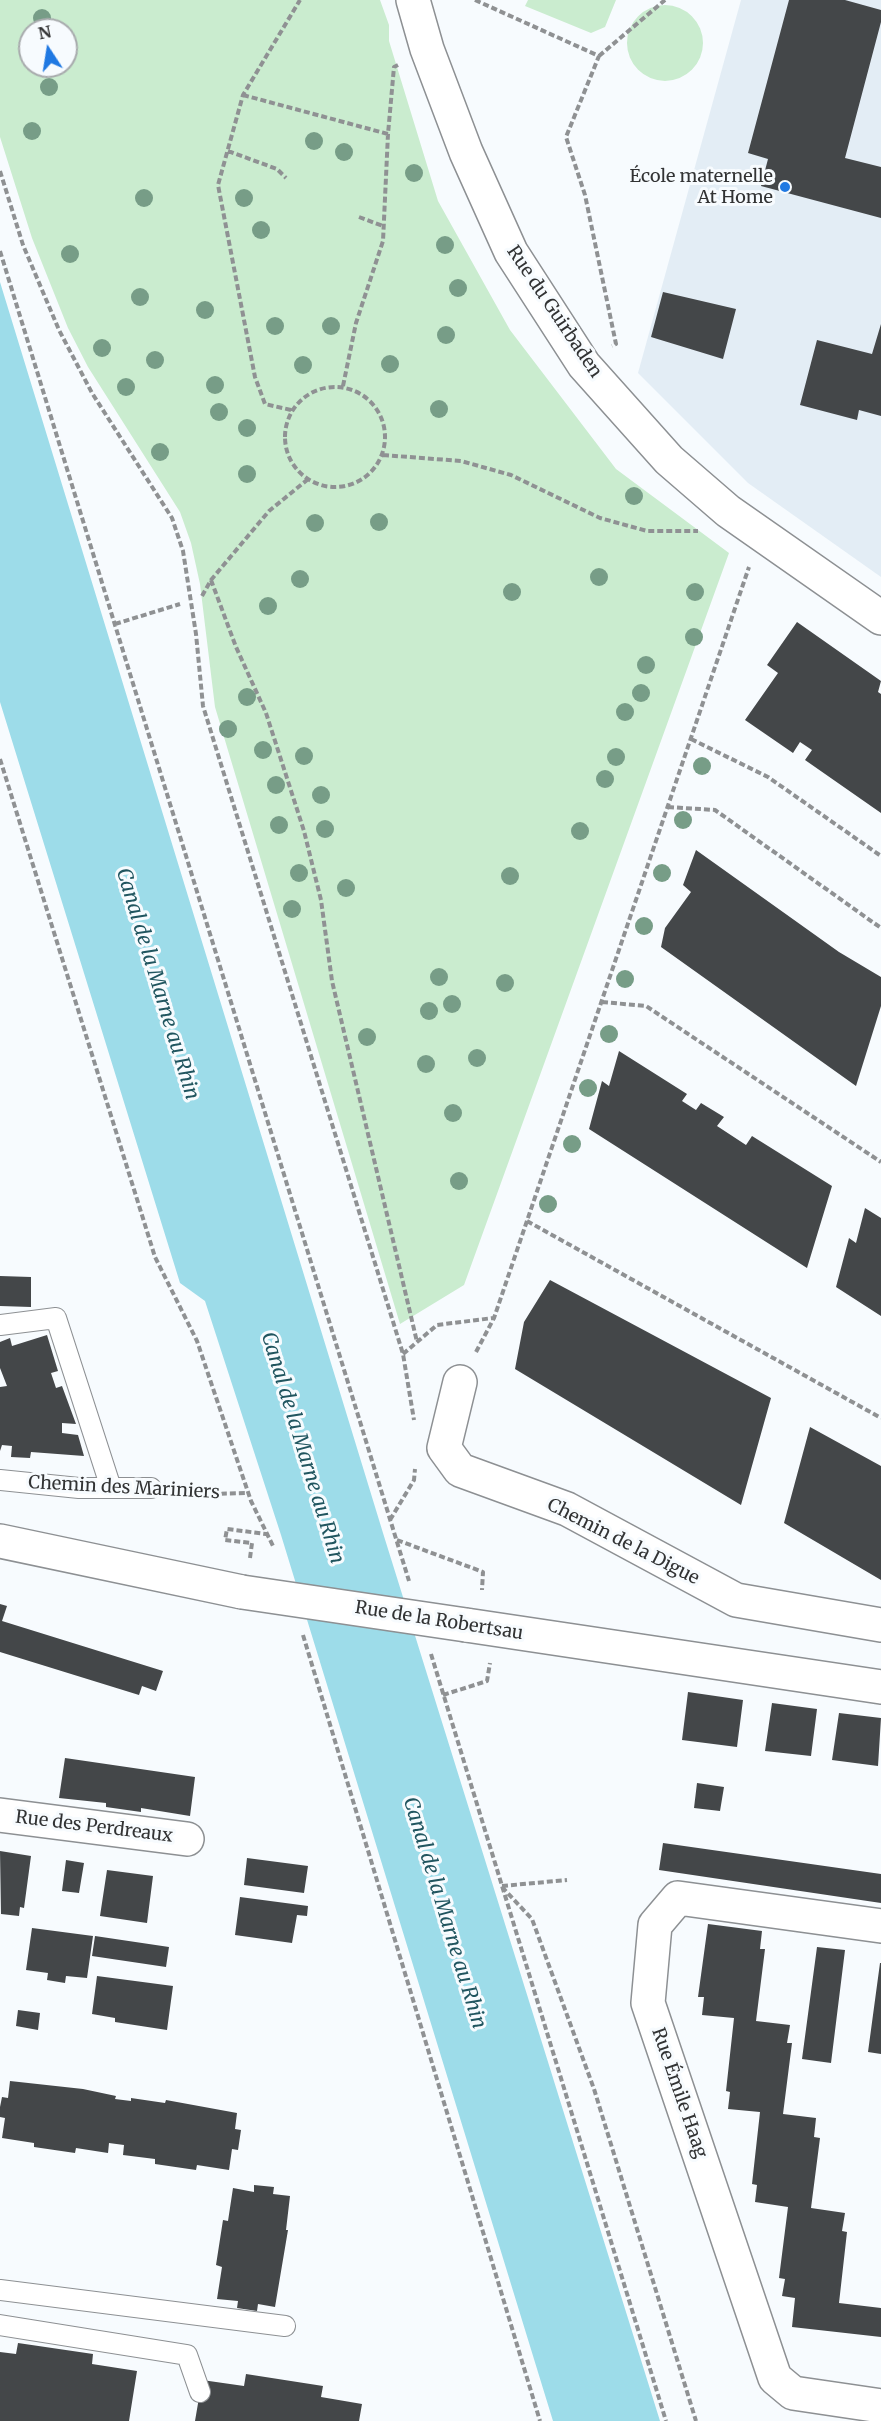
<!DOCTYPE html>
<meta charset="utf-8">
<style>
body{margin:0}
#map{position:relative;width:881px;height:2421px;overflow:hidden;background:#f7fbfe;font-family:Merriweather,serif}
canvas{display:block}
.north{position:absolute;left:18px;top:18px;width:60px;height:60px;box-sizing:border-box;background:#f7fbfe;border:2px solid #a8abad;border-radius:50%;rotate:348deg;font-size:16px;font-weight:700;line-height:24px;text-align:center;color:#323334}
.north::after{content:'';display:block;margin:auto;width:21px;height:27px;background:#2079e2;clip-path:polygon(50% 0,100% 100%,50% 72%,0 100%)}
</style>
<div id="map">
<canvas width="881" height="2421"></canvas>
<div class="north">N</div>
</div>
<script>
const g = document.querySelector('canvas').getContext('2d');
g.lineJoin = 'round';
function fill(path, color) { g.fillStyle = color; g.fill(path, 'evenodd'); }
const shape = rows => new Path2D(rows.map(r => 'M' + r).join(''));
function stroke(path, color, width, dash) { g.strokeStyle = color; g.lineWidth = width; g.lineCap = dash ? 'butt' : 'round'; g.setLineDash(dash || []); g.stroke(path); }
function drawText(font, color, halo, rows, align = 'center') {
  g.font = font + ' Merriweather,serif'; g.lineWidth = 6; g.setLineDash([]); g.textBaseline = 'middle'; g.strokeStyle = halo; g.fillStyle = color; for (const [text, x, y, turn = 0] of rows) {
    g.save(); g.translate(x, y); g.rotate((+turn || 0) * Math.PI / 180); g.textAlign = isNaN(turn) ? turn : align; if (halo) g.strokeText(text, 0, 0); g.fillText(text, 0, 0); g.restore();
  }
}
fill(shape([
 [741,0,881,0,881,577,748,483,638,373]
]), '#e3edf5');
fill(shape([
 [0,0,380,0,389,25,389,41,438,201,510,330,616,469,729,553,464,1285,400,1324,215,707,200,584,191,543,180,512,88,367,68,328,32,238,0,137],
 [30,30,66,30,66,66,30,66],
 [528,0,616,0,605,27,591,33,525,6],
 '627 43a38 38 0 1 1 76 0a38 38 0 1 1-76 0Z'
]), '#caeccf');
fill(shape([
 [0,282,383,1533,660,2421,553,2421,281,1535,205,1301,180,1283,0,702]
]), '#9ddce9');
fill(shape([
 [789,0,845,0,881,10,881,22,845,158,881,167,881,218,761,186,768,159,748,153],
 [663,292,736,309,723,359,651,337],
 [881,324,881,416,859,410,857,420,800,405,817,340,872,354],
 [797,622,881,681,878,692,881,694,881,813,805,760,812,750,800,742,793,753,745,720,778,673,767,665],
 [696,850,839,952,881,977,881,1006,856,1086,661,947,665,928,691,892,683,885],
 [619,1051,687,1094,682,1101,696,1110,701,1103,724,1117,717,1126,746,1145,752,1136,832,1186,807,1268,589,1129,602,1081,609,1086],
 [865,1208,881,1218,881,1316,836,1287,849,1238,856,1243],
 [0,1276,31,1277,31,1307,0,1306],
 [550,1280,771,1398,741,1505,515,1369,524,1322],
 [47,1335,58,1371,51,1373,56,1388,62,1386,76,1424,62,1423,62,1433,78,1435,84,1456,31,1452,30,1458,11,1457,12,1446,2,1445,0,1451,0,1387,7,1386,0,1368,0,1342,10,1338,12,1346],
 [810,1427,881,1466,881,1580,784,1523],
 [0,1604,7,1606,2,1621,163,1671,156,1691,142,1686,139,1695,0,1652],
 [688,1692,743,1700,737,1747,682,1740],
 [772,1703,817,1709,811,1756,765,1751],
 [839,1713,881,1718,878,1766,832,1760],
 [65,1758,195,1777,190,1816,141,1808,141,1812,106,1807,106,1803,59,1798],
 [697,1783,724,1787,720,1811,694,1808],
 [663,1843,881,1874,881,1903,659,1870],
 [0,1851,31,1856,24,1908,20,1907,19,1916,1,1914],
 [247,1858,308,1866,304,1893,244,1885],
 [66,1860,84,1863,79,1893,62,1891],
 [107,1870,153,1876,147,1923,100,1916],
 [240,1897,308,1906,307,1916,297,1915,292,1943,235,1935],
 [708,1924,762,1931,760,1949,765,1949,756,2021,790,2025,787,2043,792,2043,783,2114,816,2118,814,2137,820,2138,811,2208,845,2213,842,2231,847,2232,839,2303,881,2308,881,2337,792,2327,795,2298,782,2296,785,2279,779,2278,788,2207,755,2202,757,2185,752,2184,760,2112,728,2109,730,2092,726,2091,734,2018,702,2015,704,1997,698,1997],
 [32,1928,93,1936,87,1978,66,1976,65,1983,47,1980,48,1973,26,1970],
 [95,1936,169,1947,166,1967,92,1956],
 [817,1947,845,1950,831,2063,802,2059],
 [880,1963,881,1963,881,2054,868,2052],
 [97,1976,173,1986,167,2030,115,2022,115,2018,92,2014],
 [18,2010,40,2013,38,2030,16,2026],
 [10,2081,83,2089,116,2096,115,2099,131,2101,131,2098,165,2103,166,2100,237,2113,235,2129,241,2130,238,2150,232,2149,229,2170,197,2165,196,2170,155,2164,155,2159,123,2155,124,2145,109,2143,108,2153,76,2148,75,2153,34,2147,34,2143,2,2138,5,2118,0,2117,0,2107,2,2097,8,2098],
 [254,2185,274,2187,273,2194,290,2196,286,2230,288,2230,275,2307,258,2304,257,2311,237,2308,238,2301,217,2299,222,2267,216,2265,223,2220,228,2221,233,2188,254,2192],
 [18,2343,93,2354,92,2364,137,2371,129,2421,0,2421,0,2352,16,2354],
 [246,2374,323,2386,321,2397,362,2404,359,2421,195,2421,202,2380,244,2386]
]), '#444749');
const lane = shape([
 [0,1325,56,1318,111,1488],
 [0,1480,79,1488,151,1488],
 [0,2290,285,2326],
 [0,2325,187,2355,200,2392]
]);
const street = shape([
 [413,0,427,49,466,152,511,252,584,365,669,460,728,511,881,618],
 [460,1382,444,1448,460,1470,567,1509,736,1600,881,1625],
 [0,1815,187,1839],
 [881,1926,678,1898,655,1925,648,2003,775,2378,793,2393,881,2406]
]);
const secondary = shape([
 [0,1541,242,1592],
 [466,1625,881,1687]
]);
stroke(lane, '#8d9093', 22);
stroke(street, '#8d9093', 36);
stroke(secondary, '#8d9093', 36);
stroke(shape([
 [475,0,599,56,566,137,585,195,616,344,612,346],
 [599,56,665,0],
 [243,95,388,134],
 [228,151,277,169,286,178],
 [0,171,23,245,59,330,92,393,172,518,183,551,196,634,203,706,403,1354,414,1420],
 [359,217,383,226],
 [0,251,409,1581],
 [343,386,356,323,383,241,388,134,394,67,398,65],
 '285 437a50 50 0 1 1 100 0a50 50 0 1 1-100 0Z',
 [291,410,265,404,255,377,218,185,243,95,300,0],
 [383,455,461,461,511,475,600,518,647,531,698,531],
 [211,580,236,647,266,713,304,831,321,900,332,981,417,1342],
 [202,596,211,580,269,511,307,480],
 [115,624,180,604],
 [691,739,768,777,881,856],
 [0,759,155,1257,197,1341,251,1501,274,1548],
 [668,807,715,810,881,928],
 [602,1002,646,1006,881,1162],
 [527,1221,881,1418],
 [476,1352,494,1318,749,567],
 [403,1354,437,1325,493,1318],
 [176,1491,208,1494,248,1493],
 [390,1520,414,1480,415,1469],
 [397,1540,483,1572,482,1590],
 [250,1558,252,1543,225,1540,227,1529,266,1534],
 [303,1635,540,2421],
 [431,1654,666,2421],
 [443,1695,487,1681,490,1663],
 [502,1886,567,1880],
 [502,1887,532,1919,594,2089,696,2421]
]), '#8f9193', 4, [6, 3]);
stroke(lane, '#fff', 20);
stroke(street, '#fff', 33);
stroke(secondary, '#fff', 33);
const secondaryBridge = shape([
 [242,1592,466,1625]
]);
stroke(secondaryBridge, '#8d9093', 36, []);
stroke(secondaryBridge, '#fff', 33);
g.fillStyle = '#779d87';
for (const [x, y] of [
 [42,18],
 [49,87],
 [32,131],
 [314,141],
 [344,152],
 [414,173],
 [144,198],
 [244,198],
 [261,230],
 [445,245],
 [70,254],
 [458,288],
 [140,297],
 [205,310],
 [275,326],
 [331,326],
 [446,335],
 [102,348],
 [155,360],
 [390,364],
 [303,365],
 [215,385],
 [126,387],
 [439,409],
 [219,412],
 [247,428],
 [160,452],
 [247,474],
 [634,496],
 [379,522],
 [315,523],
 [599,577],
 [300,579],
 [512,592],
 [695,592],
 [268,606],
 [694,637],
 [646,665],
 [641,693],
 [247,697],
 [625,712],
 [228,729],
 [263,750],
 [304,756],
 [616,757],
 [702,766],
 [605,779],
 [276,785],
 [321,795],
 [683,820],
 [279,825],
 [325,829],
 [580,831],
 [299,873],
 [662,873],
 [510,876],
 [346,888],
 [292,909],
 [644,926],
 [439,977],
 [625,979],
 [505,983],
 [452,1004],
 [429,1011],
 [609,1034],
 [367,1037],
 [477,1058],
 [426,1064],
 [588,1088],
 [453,1113],
 [572,1144],
 [459,1181],
 [548,1204]
]) { g.beginPath(); g.arc(x, y, 9, 0, 2 * Math.PI); g.fill(); }
for (const [x, y, r, color] of [
 [785,187,6,"#2079e2"]
]) { const dot = new Path2D(); dot.arc(x, y, r, 0, 2 * Math.PI); g.fillStyle = color; g.fill(dot); stroke(dot, '#f7fbfe', 2); }
drawText('18px', '#323334', '#f7fbfe', [
 ["École maternelle",773,177],
 ["At Home",773,198]
], 'right');
drawText('18px', '#323334', '#f7fbfe', [
 ["Rue du Guirbaden",554,312,56],
 ["Chemin des Mariniers",124,1488,3],
 ["Chemin de la Digue",623,1542,27],
 ["Rue de la Robertsau",439,1621,9],
 ["Rue des Perdreaux",94,1827,7],
 ["Rue Émile Haag",679,2093,71]
]);
drawText('italic 20px', '#20555f', '#f7fbfe', [
 ["Canal de la Marne au Rhin",157,984,73],
 ["Canal de la Marne au Rhin",302,1448,73],
 ["Canal de la Marne au Rhin",444,1913,73]
]);
</script>
